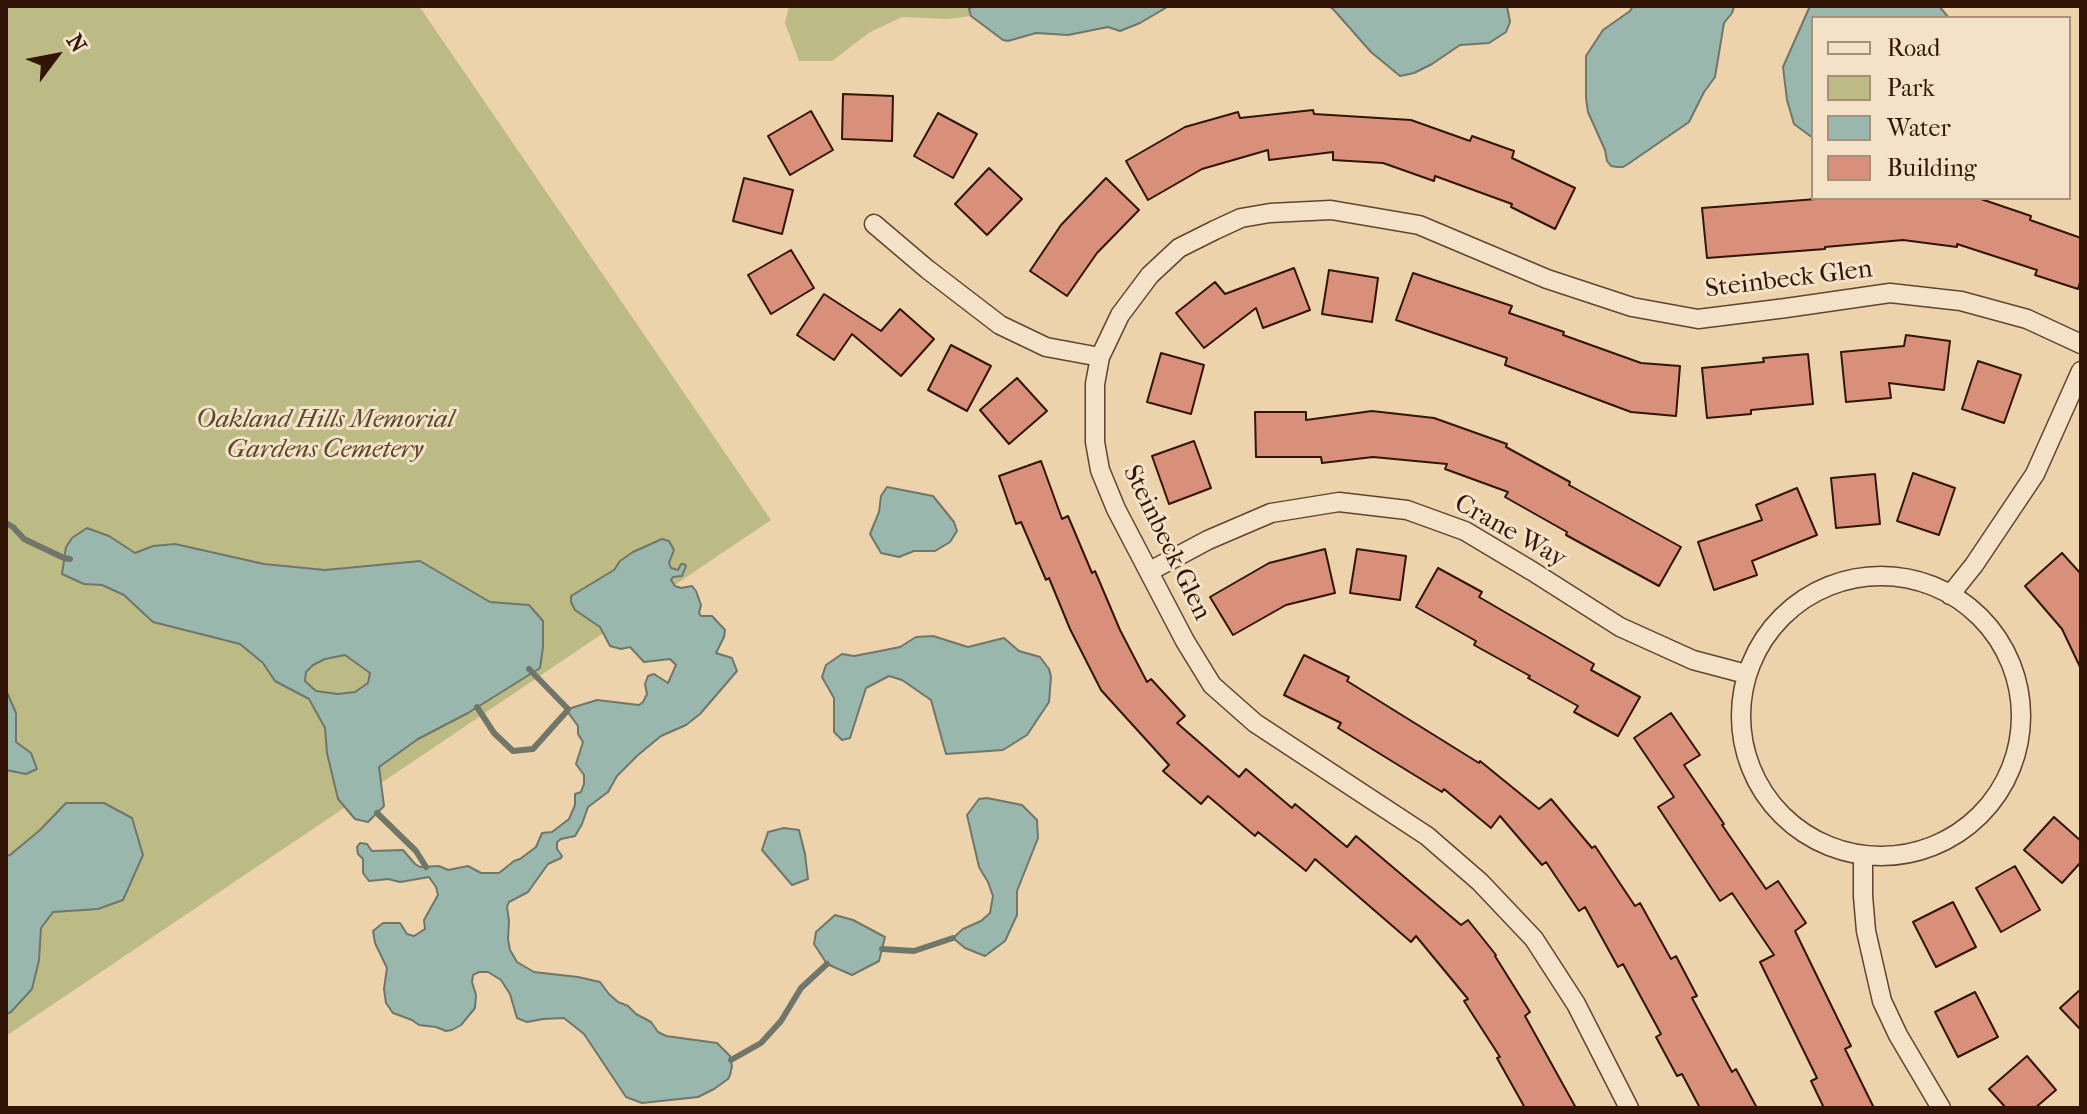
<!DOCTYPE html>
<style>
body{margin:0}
#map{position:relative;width:2087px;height:1114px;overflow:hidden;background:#ecd3ab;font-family:"IM FELL French Canon",serif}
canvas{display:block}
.frame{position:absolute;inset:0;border:8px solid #321506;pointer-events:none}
.legend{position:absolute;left:1811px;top:16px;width:260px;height:184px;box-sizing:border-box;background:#f3e2c8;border:2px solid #a6907a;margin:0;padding:10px 14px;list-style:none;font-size:24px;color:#321506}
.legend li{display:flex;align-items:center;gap:16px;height:40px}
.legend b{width:40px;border:2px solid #a6907a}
.north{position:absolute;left:16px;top:16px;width:80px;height:80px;-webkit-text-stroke:6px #f3e2c8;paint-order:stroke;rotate:58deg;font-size:22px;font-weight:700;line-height:32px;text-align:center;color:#321506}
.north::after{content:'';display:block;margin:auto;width:28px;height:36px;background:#321506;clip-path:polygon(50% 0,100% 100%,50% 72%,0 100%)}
</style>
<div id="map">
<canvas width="2087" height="1114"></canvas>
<div class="frame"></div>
<ul class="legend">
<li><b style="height:10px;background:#f3e2c8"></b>Road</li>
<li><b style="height:22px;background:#bdbb85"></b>Park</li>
<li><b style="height:22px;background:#99b7ac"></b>Water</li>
<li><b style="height:22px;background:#d8907a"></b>Building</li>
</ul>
<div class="north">N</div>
</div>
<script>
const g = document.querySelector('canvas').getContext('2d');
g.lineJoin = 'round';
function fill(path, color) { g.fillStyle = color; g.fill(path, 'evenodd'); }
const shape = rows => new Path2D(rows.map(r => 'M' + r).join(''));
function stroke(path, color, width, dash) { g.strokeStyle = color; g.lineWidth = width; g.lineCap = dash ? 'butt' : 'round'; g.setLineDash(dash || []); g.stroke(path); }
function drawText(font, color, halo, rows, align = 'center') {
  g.font = font + ' "IM FELL French Canon",serif'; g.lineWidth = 6; g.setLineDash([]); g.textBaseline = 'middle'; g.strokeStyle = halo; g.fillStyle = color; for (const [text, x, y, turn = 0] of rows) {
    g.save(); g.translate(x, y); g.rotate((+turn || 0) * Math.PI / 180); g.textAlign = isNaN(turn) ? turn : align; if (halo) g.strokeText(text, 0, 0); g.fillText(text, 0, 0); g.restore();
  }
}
fill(shape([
 [6,6,419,6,771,520,6,1036],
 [789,6,973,6,969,9,971,16,948,19,902,17,870,32,832,61,799,61,785,23]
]), '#bdbb85');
const water = shape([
 [973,6,1169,6,1140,23,1120,31,1108,27,1068,35,1036,33,1008,41,1003,40,971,16,969,9,973,6],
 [1328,6,1507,6,1510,22,1506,32,1489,43,1460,45,1432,64,1414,73,1400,76,1371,52,1333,9,1328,6],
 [1633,6,1734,7,1732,13,1724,23,1715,77,1704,92,1689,122,1628,164,1623,167,1617,167,1611,166,1607,161,1605,150,1588,112,1586,98,1586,56,1603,30,1630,11,1633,6],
 [1810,6,1939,6,1949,18,1813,18,1813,138,1794,124,1787,100,1783,67,1810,6],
 [887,487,933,496,954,522,957,531,950,542,935,551,914,551,899,557,881,553,870,534,879,512,881,496,887,487],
 [87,528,109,536,135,553,153,546,175,544,264,564,325,570,420,561,490,602,529,605,543,621,543,647,540,668,468,713,418,739,379,767,384,806,368,822,355,819,338,799,327,753,325,728,309,699,275,681,263,663,240,644,153,622,124,595,102,585,84,584,62,574,66,547,72,538,87,528],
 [345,655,370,673,368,683,355,692,338,694,316,691,305,681,306,672,313,665,325,659,345,655],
 [662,539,669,541,674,550,669,563,671,568,678,570,681,564,684,564,686,566,682,576,673,577,671,580,675,586,681,588,692,586,696,591,701,605,699,613,701,616,712,616,725,630,724,637,716,653,732,658,737,671,700,714,686,725,661,736,638,755,617,776,608,792,588,807,582,824,575,836,561,839,557,842,557,849,562,856,561,858,548,864,528,892,509,902,507,907,509,921,508,939,510,950,517,962,534,972,578,977,600,982,609,994,618,1002,628,1006,636,1014,651,1022,658,1032,666,1036,717,1043,730,1056,732,1066,730,1075,728,1079,714,1089,698,1097,642,1103,626,1097,584,1034,564,1018,543,1019,527,1022,517,1018,510,994,501,980,488,972,479,972,473,975,472,982,476,995,475,1008,461,1025,452,1030,446,1031,436,1027,419,1025,412,1020,393,1013,386,1003,384,989,387,968,375,943,373,931,383,923,400,923,407,934,414,936,425,929,424,920,438,895,436,887,429,877,400,882,388,879,369,881,363,873,363,859,358,854,357,847,360,843,367,844,372,851,403,850,415,864,420,867,439,866,448,870,468,866,481,873,499,873,514,861,520,859,536,847,542,833,552,832,569,819,575,805,575,794,581,792,584,784,584,775,576,764,583,742,578,734,578,726,567,711,568,709,597,700,639,705,643,702,647,694,645,684,648,676,654,674,668,683,676,665,670,659,644,662,630,647,621,649,610,646,600,627,575,610,571,602,571,596,614,570,620,561,633,552,662,539],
 [933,636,968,647,1004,638,1019,651,1040,657,1049,669,1051,677,1049,702,1027,735,1003,750,946,754,931,700,902,680,889,676,866,688,850,738,842,740,834,732,834,698,822,677,826,665,842,654,854,656,875,652,900,647,916,637,933,636],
 [6,690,16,713,16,742,31,753,37,769,26,774,6,770,6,690],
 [987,798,1022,805,1037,820,1038,838,1017,891,1017,915,1005,941,985,956,965,948,953,938,963,929,981,921,990,913,993,896,988,882,979,867,967,815,979,799,987,798],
 [66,803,104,803,132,818,143,855,123,900,98,909,53,912,41,928,39,960,32,989,11,1012,6,1014,6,856,10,855,40,830,66,803],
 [784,828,799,830,805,854,808,879,792,885,762,850,768,832,784,828],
 [835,915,853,920,885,937,879,961,852,975,827,964,814,944,816,932,835,915]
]);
fill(water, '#99b7ac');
stroke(water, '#70766a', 2);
stroke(shape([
 [6,523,13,527,24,539,64,558,70,559],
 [529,669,568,709],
 [477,707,494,733,513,751,533,749,567,711],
 [377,813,416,851,426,867],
 [882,949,914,951,953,938],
 [731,1060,761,1043,781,1021,801,988,827,964]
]), '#70766a', 6);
const building = shape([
 [843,94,893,96,892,141,842,139,843,94],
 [1313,110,1314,114,1411,120,1470,141,1472,136,1514,151,1512,158,1575,188,1555,229,1511,207,1512,204,1435,176,1434,181,1383,163,1333,160,1333,152,1269,160,1268,150,1202,169,1148,200,1126,161,1185,127,1238,112,1240,118,1313,110],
 [811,111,833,150,790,175,768,136,811,111],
 [938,113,977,134,953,178,914,156,938,113],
 [989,168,1022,199,987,235,955,204,989,168],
 [744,178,793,190,782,234,733,221,744,178],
 [1106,178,1139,210,1097,253,1067,296,1030,271,1061,225,1106,178],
 [1829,198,1978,198,2031,216,2030,220,2081,238,2081,279,2078,289,2035,275,2037,270,1957,244,1957,247,1903,240,1825,247,1825,249,1707,258,1702,208,1829,198],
 [791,250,814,288,771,314,748,275,791,250],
 [1294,268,1310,310,1263,328,1256,308,1204,348,1176,313,1215,282,1225,294,1294,268],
 [1329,270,1378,278,1372,322,1322,314,1329,270],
 [1413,273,1512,306,1509,313,1564,332,1563,335,1641,363,1680,366,1676,416,1631,412,1505,365,1507,358,1396,320,1413,273],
 [824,294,881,331,900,309,934,339,901,376,852,334,834,360,797,335,824,294],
 [1906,335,1950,341,1944,390,1889,383,1891,398,1846,402,1841,352,1904,346,1906,335],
 [951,345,991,366,967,411,928,390,951,345],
 [1161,353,1204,365,1191,414,1147,402,1161,353],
 [1808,354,1813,404,1751,410,1751,414,1707,418,1702,368,1764,362,1763,358,1808,354],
 [1978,361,2021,375,2004,423,1962,409,1978,361],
 [1017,378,1047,411,1009,444,980,410,1017,378],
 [1372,411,1434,418,1507,444,1506,447,1570,482,1569,485,1681,547,1659,586,1566,535,1567,532,1505,497,1508,492,1445,469,1447,464,1373,457,1322,463,1321,457,1256,457,1255,412,1306,412,1306,420,1372,411],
 [1194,441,1211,488,1169,504,1152,456,1194,441],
 [1041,461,1062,519,1068,516,1092,573,1095,571,1120,630,1147,682,1151,679,1185,716,1177,723,1239,777,1246,769,1292,808,1295,804,1347,847,1356,836,1461,925,1468,920,1496,955,1495,956,1530,1012,1525,1016,1576,1108,1525,1108,1497,1058,1500,1057,1464,1001,1468,999,1416,936,1411,942,1315,859,1306,871,1258,832,1255,836,1208,796,1201,804,1163,771,1169,765,1101,690,1070,629,1049,578,1046,580,1021,522,1016,524,999,476,1041,461],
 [1913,473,1955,488,1939,535,1897,521,1913,473],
 [1875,474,1880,524,1836,528,1831,478,1875,474],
 [1797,488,1817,535,1752,561,1757,575,1714,590,1698,542,1762,520,1756,505,1797,488],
 [1325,549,1335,593,1286,605,1233,635,1210,597,1269,563,1325,549],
 [1357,549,1406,556,1400,600,1350,593,1357,549],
 [2062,553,2081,574,2081,669,2062,629,2025,586,2062,553],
 [1438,568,1482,592,1479,597,1594,664,1591,670,1640,697,1618,736,1574,712,1578,706,1528,678,1530,676,1474,645,1476,641,1416,607,1438,568],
 [1304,655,1349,677,1347,681,1479,763,1480,761,1539,809,1551,799,1592,848,1595,846,1635,906,1640,903,1671,959,1676,956,1697,996,1692,998,1732,1072,1736,1069,1757,1108,1700,1108,1682,1074,1677,1076,1656,1037,1661,1034,1623,964,1618,967,1585,907,1579,911,1546,862,1542,865,1500,816,1491,828,1444,789,1442,792,1338,728,1341,723,1284,695,1304,655],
 [1671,713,1700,755,1684,765,1724,824,1722,825,1766,889,1778,881,1806,923,1795,931,1851,1046,1845,1049,1874,1108,1824,1108,1811,1081,1817,1078,1760,962,1774,955,1732,893,1720,901,1658,807,1674,797,1634,738,1671,713],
 [2054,817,2081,841,2081,862,2062,883,2024,850,2054,817],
 [2015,866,2040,910,2001,932,1976,888,2015,866],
 [1953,902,1976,947,1936,967,1913,922,1953,902],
 [2081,989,2081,1030,2060,1008,2081,989],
 [1975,992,1998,1037,1958,1057,1935,1012,1975,992],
 [2027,1056,2056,1090,2035,1108,2006,1108,1989,1089,2027,1056]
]);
fill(building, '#d8907a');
stroke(building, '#321506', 2);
const minor = shape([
 [874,224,927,269,1000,325,1046,347,1100,357],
 [1150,571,1208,540,1271,513,1339,502,1407,510,1465,531,1532,571,1620,627,1693,660,1746,674],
 '1741 716a140 140 0 1 1 280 0a140 140 0 1 1-280 0Z',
 [1950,595,1974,565,2035,474,2081,371],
 [1863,858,1863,896,1866,931,1882,1001,1898,1035,1941,1108],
 [1629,1108,1576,1004,1534,939,1480,882,1427,836,1255,723,1212,685,1185,641,1116,509,1100,470,1095,442,1095,384,1100,357,1120,315,1150,275,1179,248,1215,230,1241,218,1270,213,1331,210,1419,225,1547,279,1632,307,1698,319,1786,308,1890,293,1961,301,2027,319,2081,344]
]);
stroke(minor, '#60442f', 21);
stroke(minor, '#f3e2c8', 18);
drawText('26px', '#321506', '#f3e2c8', [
 ["Steinbeck Glen",1789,280,-7],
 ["Crane Way",1510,532,29],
 ["Steinbeck Glen",1166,543,64]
]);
drawText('italic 26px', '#5c472c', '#f3e2c8', [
 ["Oakland Hills Memorial",325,421],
 ["Gardens Cemetery",325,451]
]);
</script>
